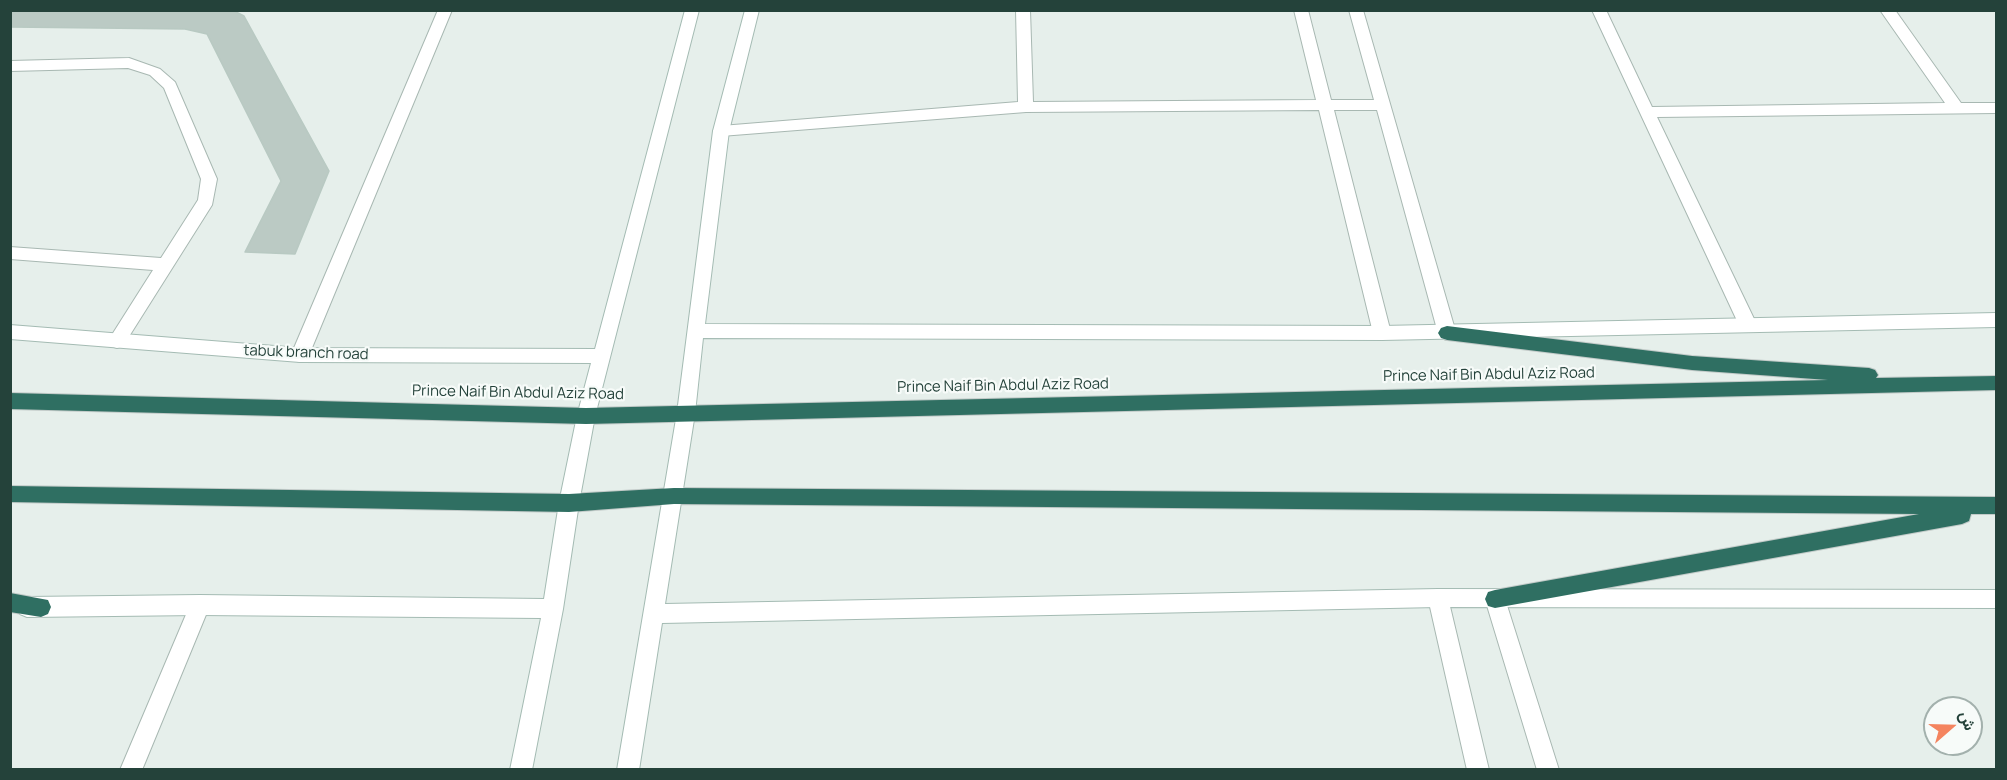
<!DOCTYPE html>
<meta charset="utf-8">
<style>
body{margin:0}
#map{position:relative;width:2007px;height:780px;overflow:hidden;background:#e6efeb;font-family:Manrope,Vazirmatn,sans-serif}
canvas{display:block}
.frame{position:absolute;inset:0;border:12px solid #24423a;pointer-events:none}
.north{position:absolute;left:1923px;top:696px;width:60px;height:60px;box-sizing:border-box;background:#f7fbf9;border:2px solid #a3b1ad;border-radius:50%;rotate:70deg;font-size:16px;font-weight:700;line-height:24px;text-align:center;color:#24423a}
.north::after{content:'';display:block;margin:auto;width:21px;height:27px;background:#f4845f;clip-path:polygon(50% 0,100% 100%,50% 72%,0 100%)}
</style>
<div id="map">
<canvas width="2007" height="780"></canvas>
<div class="frame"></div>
<div class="north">ش</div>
</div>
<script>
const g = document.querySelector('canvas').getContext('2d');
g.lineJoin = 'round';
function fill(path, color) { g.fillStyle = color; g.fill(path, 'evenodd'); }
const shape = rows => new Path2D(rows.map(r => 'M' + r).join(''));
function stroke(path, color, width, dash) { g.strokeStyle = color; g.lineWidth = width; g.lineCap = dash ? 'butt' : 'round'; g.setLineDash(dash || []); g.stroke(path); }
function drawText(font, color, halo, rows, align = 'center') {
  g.font = font + ' Manrope,sans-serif'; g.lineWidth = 4.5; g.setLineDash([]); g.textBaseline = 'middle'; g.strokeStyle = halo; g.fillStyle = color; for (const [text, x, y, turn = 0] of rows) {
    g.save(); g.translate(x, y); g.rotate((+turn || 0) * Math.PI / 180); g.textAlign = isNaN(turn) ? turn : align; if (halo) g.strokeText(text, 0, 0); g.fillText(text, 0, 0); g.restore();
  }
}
const building = shape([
 [10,10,232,10,244,16,329,171,295,254,245,252,281,181,207,34,185,29,10,27,10,10]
]);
fill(building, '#bbcac4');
stroke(building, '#b8c9c2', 1.5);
const lane = shape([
 [129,58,160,69,175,82,217,179,212,205,123,346,117,348,111,346,108,341,153,270,10,259,10,247,161,258,198,200,201,179,164,88,150,75,128,68,10,71,10,61,129,58]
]);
const street = shape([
 [438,10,452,10,309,355,306,360,300,362,294,360,291,355,438,10],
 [1016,10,1030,10,1033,102,1316,100,1294,10,1308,10,1331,100,1374,100,1349,10,1363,10,1456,333,1453,338,1447,340,1441,338,1438,333,1377,110,1334,110,1391,333,1388,338,1382,340,1376,338,1373,333,1319,110,1026,112,721,136,716,135,713,131,716,127,721,126,1018,102,1016,10],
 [1592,10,1606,10,1652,107,1945,103,1880,10,1895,10,1961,103,1996,103,1996,113,1657,117,1757,325,1754,330,1748,332,1742,330,1739,325,1592,10],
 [1438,589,1445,591,1448,598,1489,770,1467,770,1428,598,1431,591,1438,589],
 [1495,590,1502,592,1505,599,1559,770,1537,770,1485,599,1488,592,1495,590],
 [200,595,207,598,210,605,142,770,120,770,193,598,200,595]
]);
const secondary = shape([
 [685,10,699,10,595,416,579,503,563,609,532,770,510,770,541,618,200,615,27,617,20,614,17,607,20,600,27,597,200,595,544,599,559,503,577,416,591,363,300,362,10,339,10,325,300,348,595,349,685,10],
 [745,10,759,10,729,131,705,324,1382,326,1996,313,1996,327,1382,340,703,338,695,413,665,604,1438,589,1996,590,1996,608,1438,607,662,623,639,770,617,770,677,413,713,131,745,10]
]);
const highway = shape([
 [1447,326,1692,356,1869,368,1875,370,1878,375,1876,378,1996,376,1996,390,586,424,10,409,10,393,586,408,1828,380,1692,370,1447,340,1441,338,1438,333,1441,328,1447,326],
 [10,486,569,494,674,488,1996,497,1996,514,1971,514,1969,521,1962,524,1495,608,1488,606,1485,599,1488,592,1495,590,1919,514,674,504,569,512,10,502,10,486],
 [10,593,48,600,51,607,48,614,41,617,10,612,10,593]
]);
stroke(lane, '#a8b8b2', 2);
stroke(street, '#a8b8b2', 2);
stroke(secondary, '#a4bbb3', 2);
stroke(highway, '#c2cac8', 2);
fill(lane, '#fff');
fill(street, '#fff');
fill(secondary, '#fff');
fill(highway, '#2f6f62');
drawText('15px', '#24423a', '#f7fbf9', [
 ["tabuk branch road",306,353,2],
 ["Prince Naif Bin Abdul Aziz Road",1489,375,-1],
 ["Prince Naif Bin Abdul Aziz Road",1003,386,-1],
 ["Prince Naif Bin Abdul Aziz Road",518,393,1]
]);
</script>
